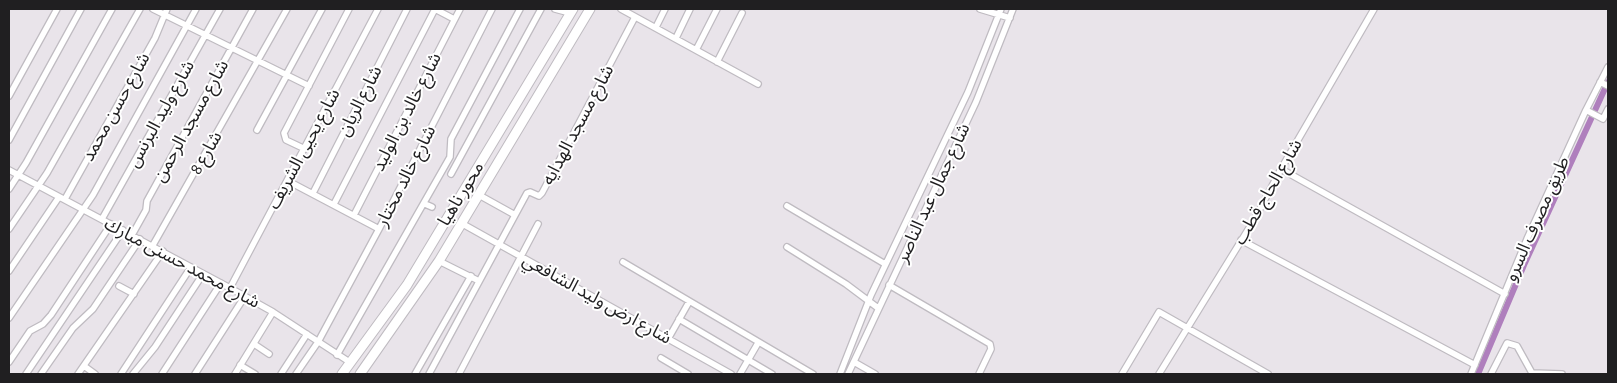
<!DOCTYPE html>
<meta charset="utf-8">
<style>
body{margin:0}
#map{position:relative;width:1617px;height:383px;overflow:hidden;background:#e9e4ea;font-family:"Alegreya Sans",sans-serif}
canvas{display:block}
.frame{position:absolute;inset:0;border:10px solid #201f21;pointer-events:none}
</style>
<div id="map">
<canvas width="1617" height="383"></canvas>
<div class="frame"></div>
</div>
<script>
const g = document.querySelector('canvas').getContext('2d');
g.lineJoin = 'round';
const shape = rows => new Path2D(rows.map(r => 'M' + r).join(''));
function stroke(path, color, width, dash) { g.strokeStyle = color; g.lineWidth = width; g.lineCap = dash ? 'butt' : 'round'; g.setLineDash(dash || []); g.stroke(path); }
function drawText(font, color, halo, rows, align = 'center') {
  g.font = font + ' "Alegreya Sans","Noto Sans Arabic",sans-serif'; g.lineWidth = 4; g.setLineDash([]); g.textBaseline = 'middle'; g.strokeStyle = halo; g.fillStyle = color; for (const [text, x, y, turn = 0] of rows) {
    g.save(); g.translate(x, y); g.rotate((+turn || 0) * Math.PI / 180); g.textAlign = isNaN(turn) ? turn : align; if (halo) g.strokeText(text, 0, 0); g.fillText(text, 0, 0); g.restore();
  }
}
stroke(shape([
 [1478,374,1524,265,1608,82]
]), '#af7fbd', 6);
const street = shape([
 [153,9,309,86],
 [435,9,454,19],
 [555,9,570,13],
 [621,9,758,84],
 [980,9,1010,18],
 [656,27,665,9],
 [676,38,690,9],
 [696,50,717,9],
 [717,62,742,13],
 [286,75,322,9],
 [1600,82,1608,86],
 [9,96,57,9],
 [1586,110,1603,119,1608,109],
 [257,130,287,75],
 [9,140,81,9],
 [305,149,286,140,284,133,349,9],
 [1281,169,1505,294],
 [9,170,230,288,273,312,351,363],
 [451,174,541,9],
 [288,181,379,229],
 [9,189,26,163,112,9],
 [313,193,407,9],
 [479,195,515,215],
 [65,199,155,38,167,9],
 [334,204,435,9],
 [425,204,432,207],
 [787,206,885,264],
 [354,215,460,9],
 [102,219,220,9],
 [461,223,731,374],
 [9,229,47,173,140,9],
 [132,235,146,210,147,201,253,9],
 [1241,240,1475,365],
 [153,245,287,9],
 [787,247,846,284,878,308],
 [439,261,479,281],
 [623,262,813,374],
 [9,271,59,197],
 [889,285,990,344,991,349,979,374],
 [119,286,134,294],
 [230,288,378,9],
 [9,318,93,195,196,9],
 [679,319,772,374],
 [668,339,689,302],
 [254,344,269,354],
 [337,355,450,157,451,139,520,9],
 [661,358,688,374],
 [9,362,30,331,43,324,51,315,111,224],
 [854,362,875,374],
 [240,365,255,374],
 [84,366,95,374],
 [26,374,123,230],
 [41,374,73,328,93,309,140,239],
 [78,374,163,251],
 [121,374,191,267],
 [133,374,155,347,203,274],
 [162,374,221,283],
 [195,374,245,296],
 [235,374,273,312],
 [281,374,307,334],
 [296,374,318,342,379,229,492,9],
 [415,374,471,276],
 [429,374,527,193,530,192,539,196,542,193,635,17],
 [459,374,538,224],
 [740,374,758,343],
 [840,374,871,295,968,92,1001,9],
 [848,374,976,102,1013,9],
 [1122,374,1159,312,1268,374],
 [1159,374,1254,220,1281,169,1374,9],
 [1471,374,1527,239,1586,110,1608,67],
 [1491,374,1507,343,1517,346,1532,373,1562,374]
]);
const secondary = shape([
 [342,374,407,285,573,9],
 [360,374,439,261,590,9]
]);
stroke(street, '#bfbbc1', 8);
stroke(secondary, '#bfbbc1', 11);
stroke(street, '#fff', 5.5);
stroke(secondary, '#fff', 9);
drawText('18px', '#201f21', '#fff', [
 ["شارع الريان",360,101,-63],
 ["شارع حسن محمد",116,107,-61],
 ["شارع خالد بن الوليد",407,112,-63],
 ["شارع وليد البرنس",161,114,-61],
 ["شارع مسجد الرحمن",191,121,-61],
 ["شارع مسجد الهدايه",578,125,-62],
 ["شارع يحيى الشريف",304,149,-62],
 ["شارع 8",206,153,-60],
 ["شارع خالد مختار",406,176,-63],
 ["شارع الحاج قطب",1268,192,-60],
 ["شارع جمال عبد الناصر",933,193,-65],
 ["محور ناهيا",461,194,-59],
 ["طريق مصرف السرو",1537,219,-66],
 ["شارع محمد حسنى مبارك",182,263,28],
 ["شارع ارض وليد الشافعي",597,299,29]
]);
</script>
